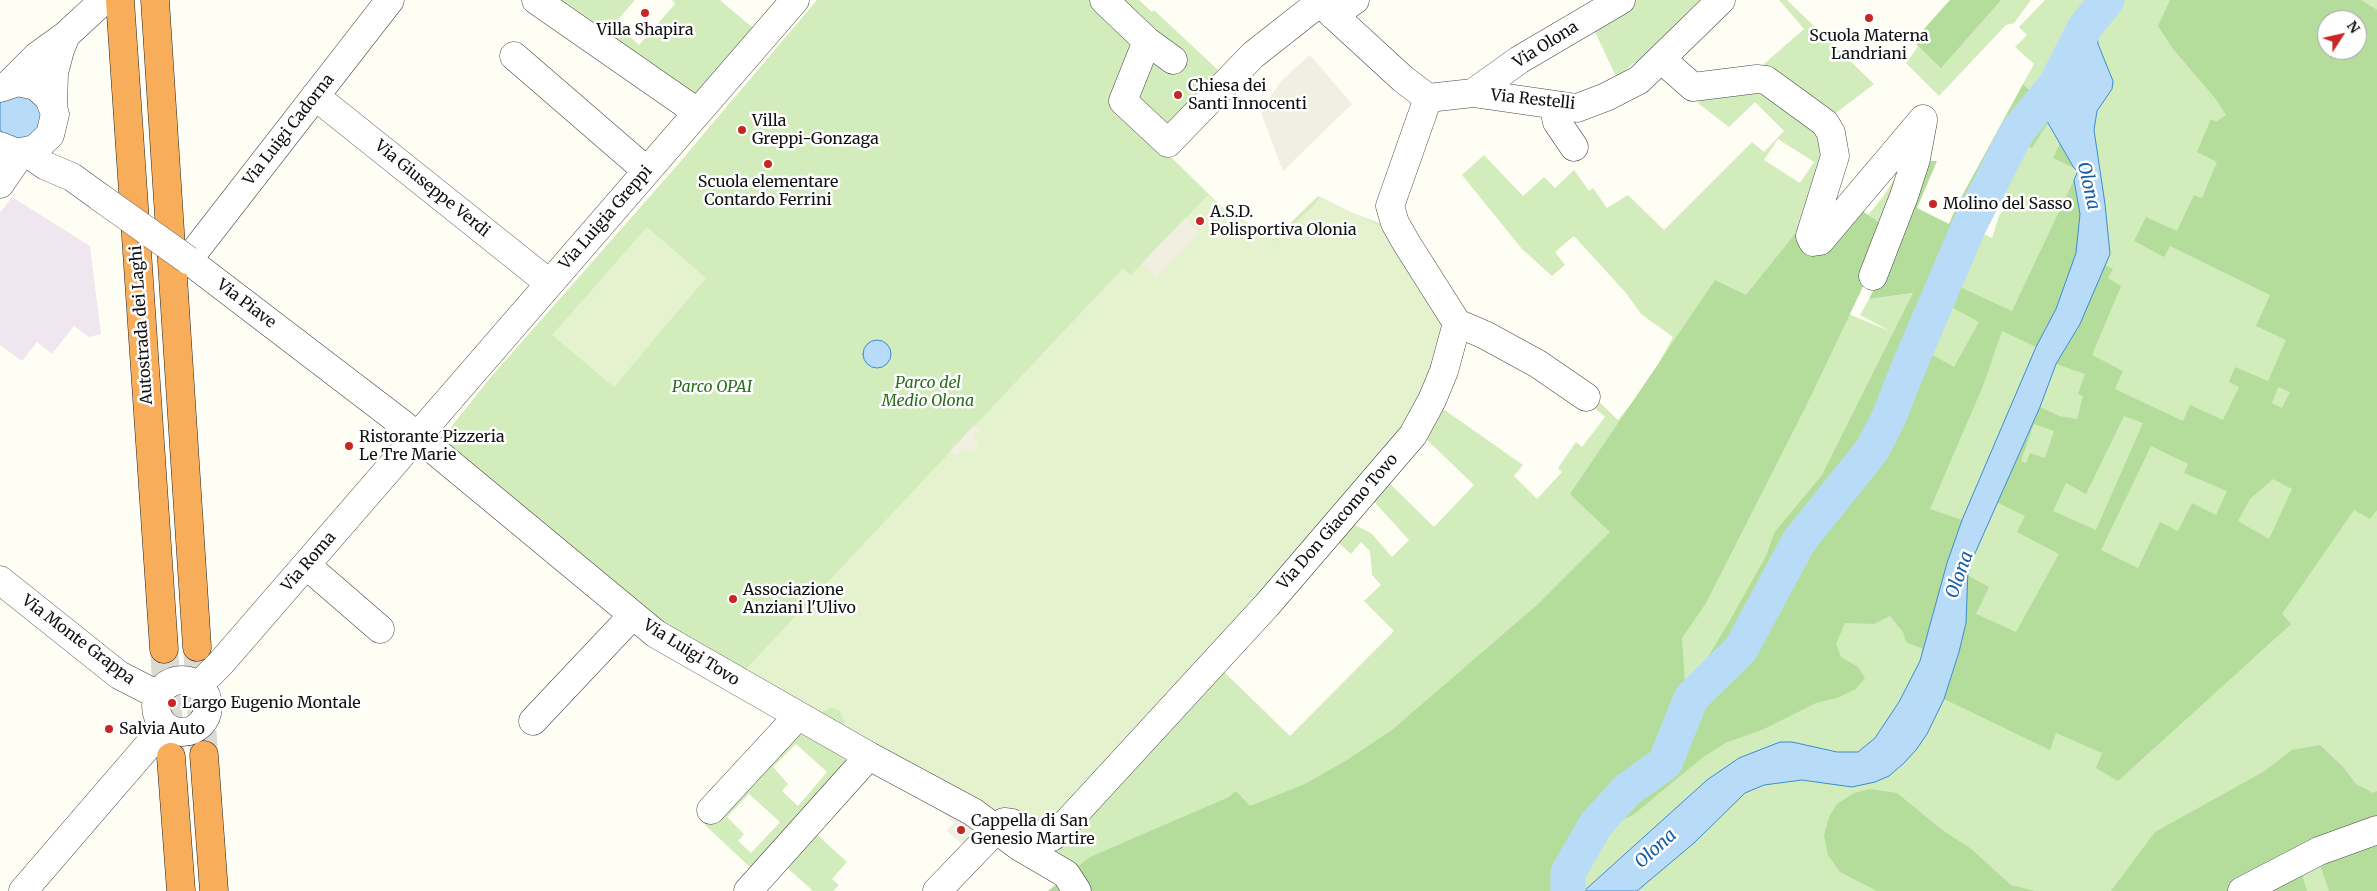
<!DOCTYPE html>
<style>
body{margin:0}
#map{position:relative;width:2377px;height:891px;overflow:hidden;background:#fffef5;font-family:Merriweather,serif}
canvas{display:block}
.north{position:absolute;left:2317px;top:10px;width:50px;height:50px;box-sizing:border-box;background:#fff;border:1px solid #a0a0a0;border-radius:50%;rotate:55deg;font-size:14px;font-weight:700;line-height:20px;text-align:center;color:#111}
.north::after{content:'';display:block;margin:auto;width:18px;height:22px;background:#c72623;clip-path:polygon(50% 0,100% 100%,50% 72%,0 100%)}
</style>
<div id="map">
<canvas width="2377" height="891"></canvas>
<div class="north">N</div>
</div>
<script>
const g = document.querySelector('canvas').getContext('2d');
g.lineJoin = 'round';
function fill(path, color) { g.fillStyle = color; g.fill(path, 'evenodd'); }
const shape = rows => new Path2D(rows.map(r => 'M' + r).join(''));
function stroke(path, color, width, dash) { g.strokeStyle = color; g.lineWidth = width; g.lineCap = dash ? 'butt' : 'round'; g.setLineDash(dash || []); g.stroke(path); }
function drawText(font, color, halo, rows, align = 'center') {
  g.font = font + ' Merriweather,serif'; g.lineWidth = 5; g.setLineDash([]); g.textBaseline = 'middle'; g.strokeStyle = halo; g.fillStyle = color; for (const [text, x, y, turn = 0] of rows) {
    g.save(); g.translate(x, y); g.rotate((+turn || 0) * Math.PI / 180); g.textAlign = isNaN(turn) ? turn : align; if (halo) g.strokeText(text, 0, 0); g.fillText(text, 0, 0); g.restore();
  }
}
fill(shape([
 [12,197,90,246,101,334,89,337,74,326,52,354,37,342,22,361,0,345,0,213]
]), '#efe6ef');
fill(shape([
 [556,0,635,0,615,23,639,45,675,4,672,0,720,0,753,28,696,97],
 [817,0,1139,0,1152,12,1154,10,1234,85,1170,156,1223,208,1274,239,1318,196,1352,213,1379,223,1392,231,1214,662,1290,736,1394,631,1364,601,1381,585,1372,575,1370,551,1361,542,1351,554,1333,538,1343,519,1371,533,1392,557,1409,540,1367,494,1382,476,1434,527,1474,485,1421,434,1436,404,1523,465,1514,476,1537,499,1562,472,1558,468,1576,442,1582,447,1605,417,1585,400,1591,394,1618,420,1648,383,1673,337,1641,314,1626,293,1574,236,1555,252,1565,265,1552,276,1522,249,1462,175,1484,155,1523,196,1544,177,1555,188,1574,170,1589,191,1593,188,1607,208,1628,195,1664,230,1752,142,1764,152,1784,131,1755,102,1729,127,1699,104,1696,94,1756,86,1822,133,1825,143,1787,289,1890,331,1860,315,1869,299,1914,293,1894,332,1958,221,1992,238,1999,216,2006,206,1976,188,2031,90,2023,84,2034,64,2015,47,2027,35,2019,27,2045,0,2087,0,2060,48,2095,0,2377,0,2377,891,1081,891,674,632,440,441,490,378,674,169],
 [2327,20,2357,20,2357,50,2327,50],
 [1778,139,1814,162,1800,183,1764,160],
 [1628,0,1715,0,1640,62,1633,63,1627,69,1619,83,1590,21],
 [1779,0,1787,0,1874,84,1828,119,1749,77,1804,29],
 [1952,0,2031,0,2014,23,2006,25,1939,96,1906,63],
 [1907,149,1912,149,1914,154,1890,230,1868,215,1883,197,1906,160,1900,154],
 [794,729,844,754,846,769,753,870,705,825],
 [796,744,827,772,798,806,782,791,788,784,773,767],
 [749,794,780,822,751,853,738,841,744,834,727,817],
 [814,832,847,862,832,879,839,885,833,891,813,891,784,865]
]), '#d2ecbc');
fill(shape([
 [1950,0,2001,0,1941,68,1913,41],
 [2170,0,2361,0,2377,10,2377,510,2370,519,2354,510,2282,614,2291,624,2118,781,2096,768,2102,753,2056,733,2050,750,1944,699,1966,623,1967,575,1989,587,1976,614,2016,632,2059,554,2017,532,2025,516,1996,502,2040,407,2059,416,2077,419,2083,396,2078,394,2085,374,2056,364,2080,324,2105,265,2113,269,2108,278,2121,286,2092,355,2123,371,2115,389,2183,421,2190,405,2223,420,2239,387,2229,382,2235,367,2268,381,2286,340,2256,326,2270,295,2170,246,2164,257,2134,241,2146,217,2177,231,2194,195,2202,198,2217,162,2197,152,2211,119,2216,122,2226,115,2215,98,2173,49,2158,26],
 [2327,20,2357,20,2357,50,2327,50],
 [2278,387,2290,392,2282,408,2272,403],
 [2124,416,2143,423,2096,530,2053,511,2066,483,2086,494],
 [2034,424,2054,431,2045,458,2030,453,2026,463,2021,461],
 [2151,446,2188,464,2184,473,2227,491,2216,515,2192,503,2178,531,2160,522,2138,568,2101,550],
 [2273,479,2292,489,2269,539,2238,521,2250,499],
 [2023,84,2037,96,2048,123,2032,148,2025,145,1958,286,2012,311,2074,180,2080,214,2076,253,2056,309,2036,347,2002,331,1983,386,1930,509,1962,520,1947,563,1923,649,1906,642,1903,632,1890,616,1874,624,1845,623,1836,644,1841,657,1858,667,1865,678,1856,689,1837,698,1816,703,1764,729,1725,743,1702,758,1633,815,1580,840,1553,891,1048,891,1090,857,1229,797,1236,791,1250,806,1305,784,1347,760,1392,730,1537,605,1610,532,1570,494,1715,280,1746,295,1807,219,1854,205,1890,230,1808,402,1706,603,1682,638,1685,686,1708,657,1733,615,1767,554,1774,533,1822,475,1913,293,1869,299,1882,273,1926,161,1937,161,1917,208,1949,224,1957,205],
 [1944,303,1979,322,1954,367,1920,348],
 [2060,143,2064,149,2074,168,2053,158],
 [2320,745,2343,767,2356,784,2373,793,2377,791,2377,822,2232,891,2111,891,2155,832,2263,772,2292,750],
 [1870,789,1897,793,1942,830,1970,848,2011,885,2035,891,1877,891,1840,872,1828,855,1824,835,1829,817,1837,804,1854,793],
 [2377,839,2377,891,2329,891,2320,865,2301,871,2307,891,2260,891,2325,858]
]), '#b4dd9b');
fill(shape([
 [1208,195,1223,209,1275,241,1313,206,1320,197,1378,225,1391,233,1449,326,1419,415,1057,823,1033,830,843,730,845,722,839,710,831,707,819,714,742,673,1123,268,1131,275],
 [647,227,706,278,614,387,552,335]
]), '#e4f3ce');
fill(shape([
 [1310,55,1352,104,1283,171,1260,110,1283,79],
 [1185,218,1200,233,1156,277,1142,263],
 [974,425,980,431,973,437,978,444,977,449,970,453,963,449,956,456,950,451],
 [924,796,974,826,974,833,963,845,947,831,954,823]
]), '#f1eee2');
const water = shape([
 [2087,0,2123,0,2105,20,2097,33,2098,44,2113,81,2112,89,2097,111,2094,130,2105,204,2110,254,2080,324,2056,364,2040,407,1968,569,1966,623,1959,652,1944,699,1927,734,1916,750,1904,763,1889,776,1875,782,1852,787,1802,780,1764,785,1745,793,1694,843,1637,891,1584,891,1707,780,1739,758,1780,742,1792,742,1837,752,1858,752,1875,738,1899,702,1920,661,1947,563,1962,520,2036,347,2056,309,2076,253,2080,214,2074,180,2078,171,2074,168,2048,123,2037,96,2063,42,2087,0],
 [21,93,41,106,42,122,33,136,18,140,3,134,0,129,0,103,6,97,21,93],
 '863 354a14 14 0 1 1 28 0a14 14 0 1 1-28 0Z'
]);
fill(water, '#b8dcf8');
stroke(water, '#3c8cd2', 1);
stroke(shape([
 [1568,891,1568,873,1596,824,1627,790,1665,763,1691,698,1741,649,1799,541,1872,450,1889,417,1910,364,1969,226,2017,132,2056,84,2085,27,2107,0]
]), '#b8dcf8', 35);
stroke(shape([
 [197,647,204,755],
 [164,649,171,757]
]), '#dbdad3', 28, [28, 14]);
const minor = shape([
 [390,0,188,260,400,422,656,634,869,756,973,812,1020,847,1066,874,1077,891],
 [536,0,697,112],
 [1104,0,1147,41,1173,60],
 [1317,0,1403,79,1428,98],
 [1333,15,1355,0],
 [1147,41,1123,101,1168,143,1253,55,1319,3],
 [514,56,647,171],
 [1661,59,1693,87,1757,79,1766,80,1825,123,1831,133,1835,156,1810,236,1813,242,1820,241,1923,119],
 [9,84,37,56,66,35,104,0],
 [0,88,18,82,36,86,49,98,55,114,50,135,35,149,17,153,0,146],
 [1473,93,1519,60,1621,0],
 [315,96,549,283],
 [1428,98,1473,93,1577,108,1606,97,1639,80,1721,0],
 [1553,105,1557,122,1574,147],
 [53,107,54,73,60,50,66,35],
 [26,152,46,166,72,177,101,198],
 [0,184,22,152],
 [1873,276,1904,196,1916,159,1923,121],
 [1457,323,1485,335,1538,364,1586,397],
 [306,565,380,629],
 [0,580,119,675,158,695],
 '156 706a26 26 0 1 1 52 0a26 26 0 1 1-52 0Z',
 [198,686,221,663,795,0],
 [533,721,632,616],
 [711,810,798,716],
 [23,891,165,726],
 [748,891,869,756],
 [937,891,988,838,995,827,1004,822,1012,823,1043,838,1052,837,1060,830,1267,605,1413,435,1432,400,1444,371,1457,323,1407,244,1395,223,1390,206,1428,98],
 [2242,891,2319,851,2377,830]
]);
const highway = shape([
 [120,0,164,649],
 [155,0,197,647],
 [204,755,214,891],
 [171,757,181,891]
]);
stroke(minor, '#444', 29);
stroke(highway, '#222', 29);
stroke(minor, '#fff', 28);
stroke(highway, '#f8ad5a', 28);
const minorBridge = shape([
 [101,198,188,260]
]);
stroke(minorBridge, '#444', 29, []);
stroke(minorBridge, '#fff', 28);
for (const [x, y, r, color] of [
 [645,13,5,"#c72623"],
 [1869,18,5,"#c72623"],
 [1178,95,5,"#c72623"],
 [742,130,5,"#c72623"],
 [768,164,5,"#c72623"],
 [1933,204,5,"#c72623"],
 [1200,221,5,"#c72623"],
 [349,446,5,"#c72623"],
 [733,599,5,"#c72623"],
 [172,703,5,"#c72623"],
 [109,729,5,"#c72623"],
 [961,830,5,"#c72623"]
]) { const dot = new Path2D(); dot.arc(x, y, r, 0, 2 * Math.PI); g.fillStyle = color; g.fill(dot); stroke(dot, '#fff', 2); }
drawText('16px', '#111', '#fff', [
 ["Villa Shapira",645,30,"center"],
 ["Scuola Materna",1869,36,"center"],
 ["Landriani",1869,54,"center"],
 ["Chiesa dei",1188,86],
 ["Santi Innocenti",1188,104],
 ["Villa",752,121],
 ["Greppi-Gonzaga",752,139],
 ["Scuola elementare",768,182,"center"],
 ["Contardo Ferrini",768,200,"center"],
 ["Molino del Sasso",1943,204],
 ["A.S.D.",1210,212],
 ["Polisportiva Olonia",1210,230],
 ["Ristorante Pizzeria",359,437],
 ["Le Tre Marie",359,455],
 ["Associazione",743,590],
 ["Anziani l'Ulivo",743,608],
 ["Largo Eugenio Montale",182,703],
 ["Salvia Auto",119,729],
 ["Cappella di San",971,821],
 ["Genesio Martire",971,839]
], 'left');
drawText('16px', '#111', '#fff', [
 ["Via Olona",1546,45,-32],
 ["Via Restelli",1533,100,6],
 ["Via Luigi Cadorna",289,130,-52],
 ["Via Giuseppe Verdi",432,189,39],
 ["Via Luigia Greppi",606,218,-49],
 ["Via Piave",246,304,37],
 ["Autostrada dei Laghi",142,325,-94],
 ["Via Don Giacomo Tovo",1338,522,-49],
 ["Via Roma",309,562,-49],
 ["Via Monte Grappa",78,640,37],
 ["Via Luigi Tovo",691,653,32]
]);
drawText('italic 16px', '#296d1d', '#fff', [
 ["Parco del",928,383],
 ["Medio Olona",928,401],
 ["Parco OPAI",712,387]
]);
drawText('italic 18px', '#145ea9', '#fff', [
 ["Olona",2088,186,77],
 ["Olona",1960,575,-70],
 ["Olona",1656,849,-42]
]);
</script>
